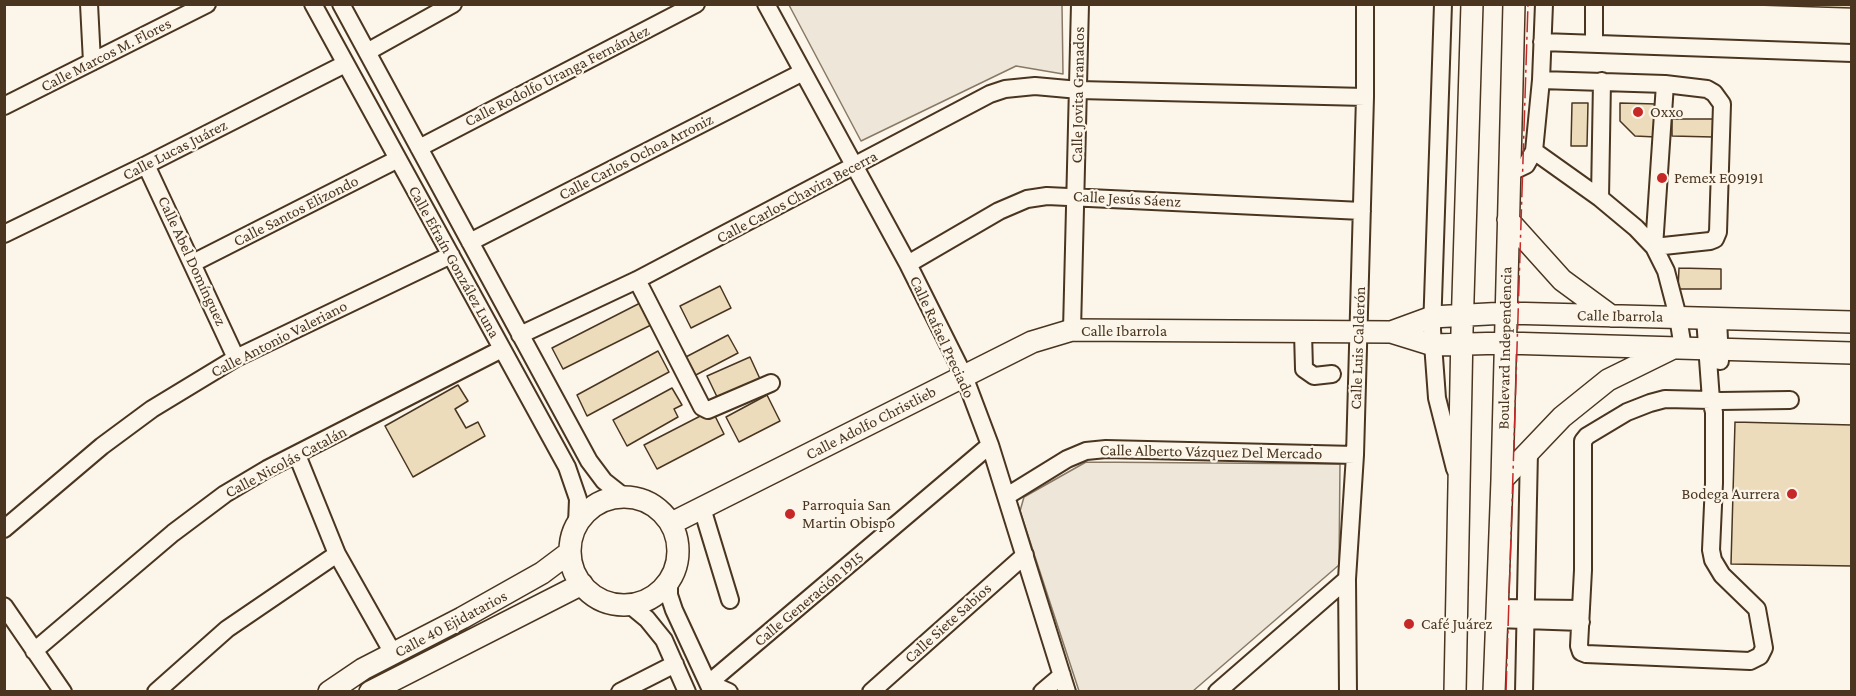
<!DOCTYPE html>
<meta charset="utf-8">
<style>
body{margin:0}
#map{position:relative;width:1856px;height:696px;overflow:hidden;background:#fbf6e9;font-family:"Crimson Pro",serif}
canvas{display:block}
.frame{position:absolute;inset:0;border:6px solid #4a3520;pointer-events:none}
</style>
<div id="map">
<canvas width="1856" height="696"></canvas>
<div class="frame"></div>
</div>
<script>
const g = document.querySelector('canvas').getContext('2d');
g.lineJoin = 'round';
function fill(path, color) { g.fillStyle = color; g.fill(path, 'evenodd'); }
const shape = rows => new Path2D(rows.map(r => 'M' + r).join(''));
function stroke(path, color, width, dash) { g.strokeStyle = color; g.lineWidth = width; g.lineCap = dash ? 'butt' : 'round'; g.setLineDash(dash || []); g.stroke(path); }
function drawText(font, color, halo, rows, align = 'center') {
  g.font = font + ' "Crimson Pro",serif'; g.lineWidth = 4.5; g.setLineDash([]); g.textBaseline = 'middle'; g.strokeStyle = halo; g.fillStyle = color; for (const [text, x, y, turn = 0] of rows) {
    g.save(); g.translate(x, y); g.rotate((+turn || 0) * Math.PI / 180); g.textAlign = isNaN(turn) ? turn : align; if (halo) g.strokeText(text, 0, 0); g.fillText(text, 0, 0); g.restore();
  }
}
const green = shape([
 [789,5,1062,5,1063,74,1016,66,861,141,789,5],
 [1086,462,1340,464,1339,565,1193,691,1079,691,1020,511,1024,497,1086,462]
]);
fill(green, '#ede6d9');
stroke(green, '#887966', 1.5);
const building = shape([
 [1724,4,1852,4,1852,8,1724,4],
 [1572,103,1588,103,1587,146,1571,146,1572,103],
 [1620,103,1656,104,1656,137,1635,136,1620,121,1620,103],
 [1672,119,1714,119,1713,137,1672,136,1672,119],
 [1679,268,1721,269,1721,289,1678,289,1679,268],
 [720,286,731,308,691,328,680,306,720,286],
 [646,300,657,322,563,369,552,348,646,300],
 [728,335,738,353,692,377,682,359,728,335],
 [658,351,669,372,587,416,577,395,658,351],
 [750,357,761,381,719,401,707,376,750,357],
 [458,385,468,401,455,409,466,428,478,422,485,436,413,477,385,426,458,385],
 [672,388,682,405,674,409,678,417,627,446,613,420,672,388],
 [767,395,780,421,739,442,726,417,767,395],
 [712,410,724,434,657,469,644,445,712,410],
 [1735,422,1852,425,1852,566,1731,564,1735,422]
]);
fill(building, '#ecdcbc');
stroke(building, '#4a3520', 1.5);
const minor = shape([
 [89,4,92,62],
 [313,4,567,467,578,499,577,524],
 [341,4,589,461,604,481,623,496],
 [766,4,908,264,964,376,990,445,1067,692],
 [1443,4,1432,330,1437,398,1455,469],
 [1542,42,1852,53],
 [1594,44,1594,4],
 [367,52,453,4],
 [1541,80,1665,84,1707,89,1714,93,1722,104,1718,232,1715,239,1710,241,1654,247,1665,84],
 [4,106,207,4],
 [419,148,696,4],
 [1534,151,1600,198,1636,228,1654,247,1666,271,1678,317,1683,348],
 [146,165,236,358],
 [1509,173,1526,165,1534,151,1541,80,1544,4],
 [1600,198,1602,81],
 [4,234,146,165,345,64],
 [470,242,803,72],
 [193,263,398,159],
 [908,264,999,211,1027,199,1047,196,1362,211],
 [637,280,702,407,708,410,771,383],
 [1705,318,1711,400,1714,412,1714,483,1711,550,1713,560,1722,575,1757,609,1764,648,1760,656,1750,661,1586,654,1581,652,1579,646,1583,570,1583,441,1587,436,1627,412,1650,403,1665,399,1711,400,1720,401,1790,400],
 [1718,319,1720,361],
 [1072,330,1080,4],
 [1303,332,1304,369,1314,376,1332,374],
 [520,335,637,280,990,94,1005,89,1035,86,1079,90,1365,97],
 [297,455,337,554,394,655],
 [1007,496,1067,459,1086,451,1106,449,1355,455],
 [702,508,730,600],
 [4,529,102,446,152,409,236,358,451,255],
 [669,581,669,595,674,610,712,692],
 [630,605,647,619,664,640,687,692],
 [4,606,63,692],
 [1497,608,1581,609],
 [1497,619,1581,622],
 [34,651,173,533,225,494,267,469,502,349],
 [156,692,227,629,337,554],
 [620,692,675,664],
 [729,692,709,683,990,445],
 [871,692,1025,555],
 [1042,692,1062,675],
 [1217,692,1347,579],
 [1348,692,1347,579,1355,455,1365,97,1365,4],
 [1524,692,1529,451]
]);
const major = shape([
 [1508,220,1562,280,1611,316],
 [1391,332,1432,317,1506,313,1852,322],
 [1502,480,1562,417,1608,380,1671,349],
 '570 551a54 54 0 1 1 108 0a54 54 0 1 1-108 0Z',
 [672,523,1032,342,1072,330,1391,332,1433,345,1505,343,1852,353],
 [329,692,363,669,462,618,542,573,570,552],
 [370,692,582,584],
 [1455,692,1462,331,1472,4],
 [1494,692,1502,480,1514,4]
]);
stroke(minor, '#4a3520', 20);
stroke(major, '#4a3520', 24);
stroke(minor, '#fbf6e9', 16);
stroke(major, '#fbf6e9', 21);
stroke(shape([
 [1506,692,1528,4]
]), '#c62828', 1.5, [21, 4.5, 3, 4.5]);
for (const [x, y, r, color] of [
 [1638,112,6,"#c62828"],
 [1662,178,6,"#c62828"],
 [1792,494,6,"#c62828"],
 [790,514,6,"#c62828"],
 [1409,624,6,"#c62828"]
]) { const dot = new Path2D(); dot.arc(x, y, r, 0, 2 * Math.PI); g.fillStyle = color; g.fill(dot); stroke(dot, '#fbf6e9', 2); }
drawText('16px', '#4a3520', '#fbf6e9', [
 ["Calle Marcos M. Flores",106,55,-27],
 ["Calle Rodolfo Uranga Fernández",557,76,-27],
 ["Calle Jovita Granados",1078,95,-89],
 ["Calle Lucas Juárez",175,150,-27],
 ["Calle Carlos Ochoa Arroniz",636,157,-27],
 ["Calle Carlos Chavira Becerra",797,197,-28],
 ["Calle Jesús Sáenz",1127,199,3],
 ["Calle Santos Elizondo",296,211,-27],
 ["Calle Abel Domínguez",192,261,65],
 ["Calle Efraín González Luna",454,262,61],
 ["Calle Ibarrola",1620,316,1],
 ["Calle Ibarrola",1124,331],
 ["Calle Rafael Preciado",942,337,65],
 ["Calle Antonio Valeriano",279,339,-27],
 ["Calle Luis Calderón",1358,348,-88],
 ["Boulevard Independencia",1505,348,-89],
 ["Calle Adolfo Christlieb",871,423,-27],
 ["Calle Alberto Vázquez Del Mercado",1211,452,1],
 ["Calle Nicolás Catalán",286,462,-28],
 ["Calle Generación 1915",809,599,-40],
 ["Calle Siete Sabios",948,623,-42],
 ["Calle 40 Ejidatarios",451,624,-28]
]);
drawText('16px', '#4a3520', '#fbf6e9', [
 ["Oxxo",1650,112],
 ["Pemex E09191",1674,178],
 ["Bodega Aurrera",1780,494,"right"],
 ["Parroquia San",802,505],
 ["Martin Obispo",802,523],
 ["Café Juárez",1421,624]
], 'left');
</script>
